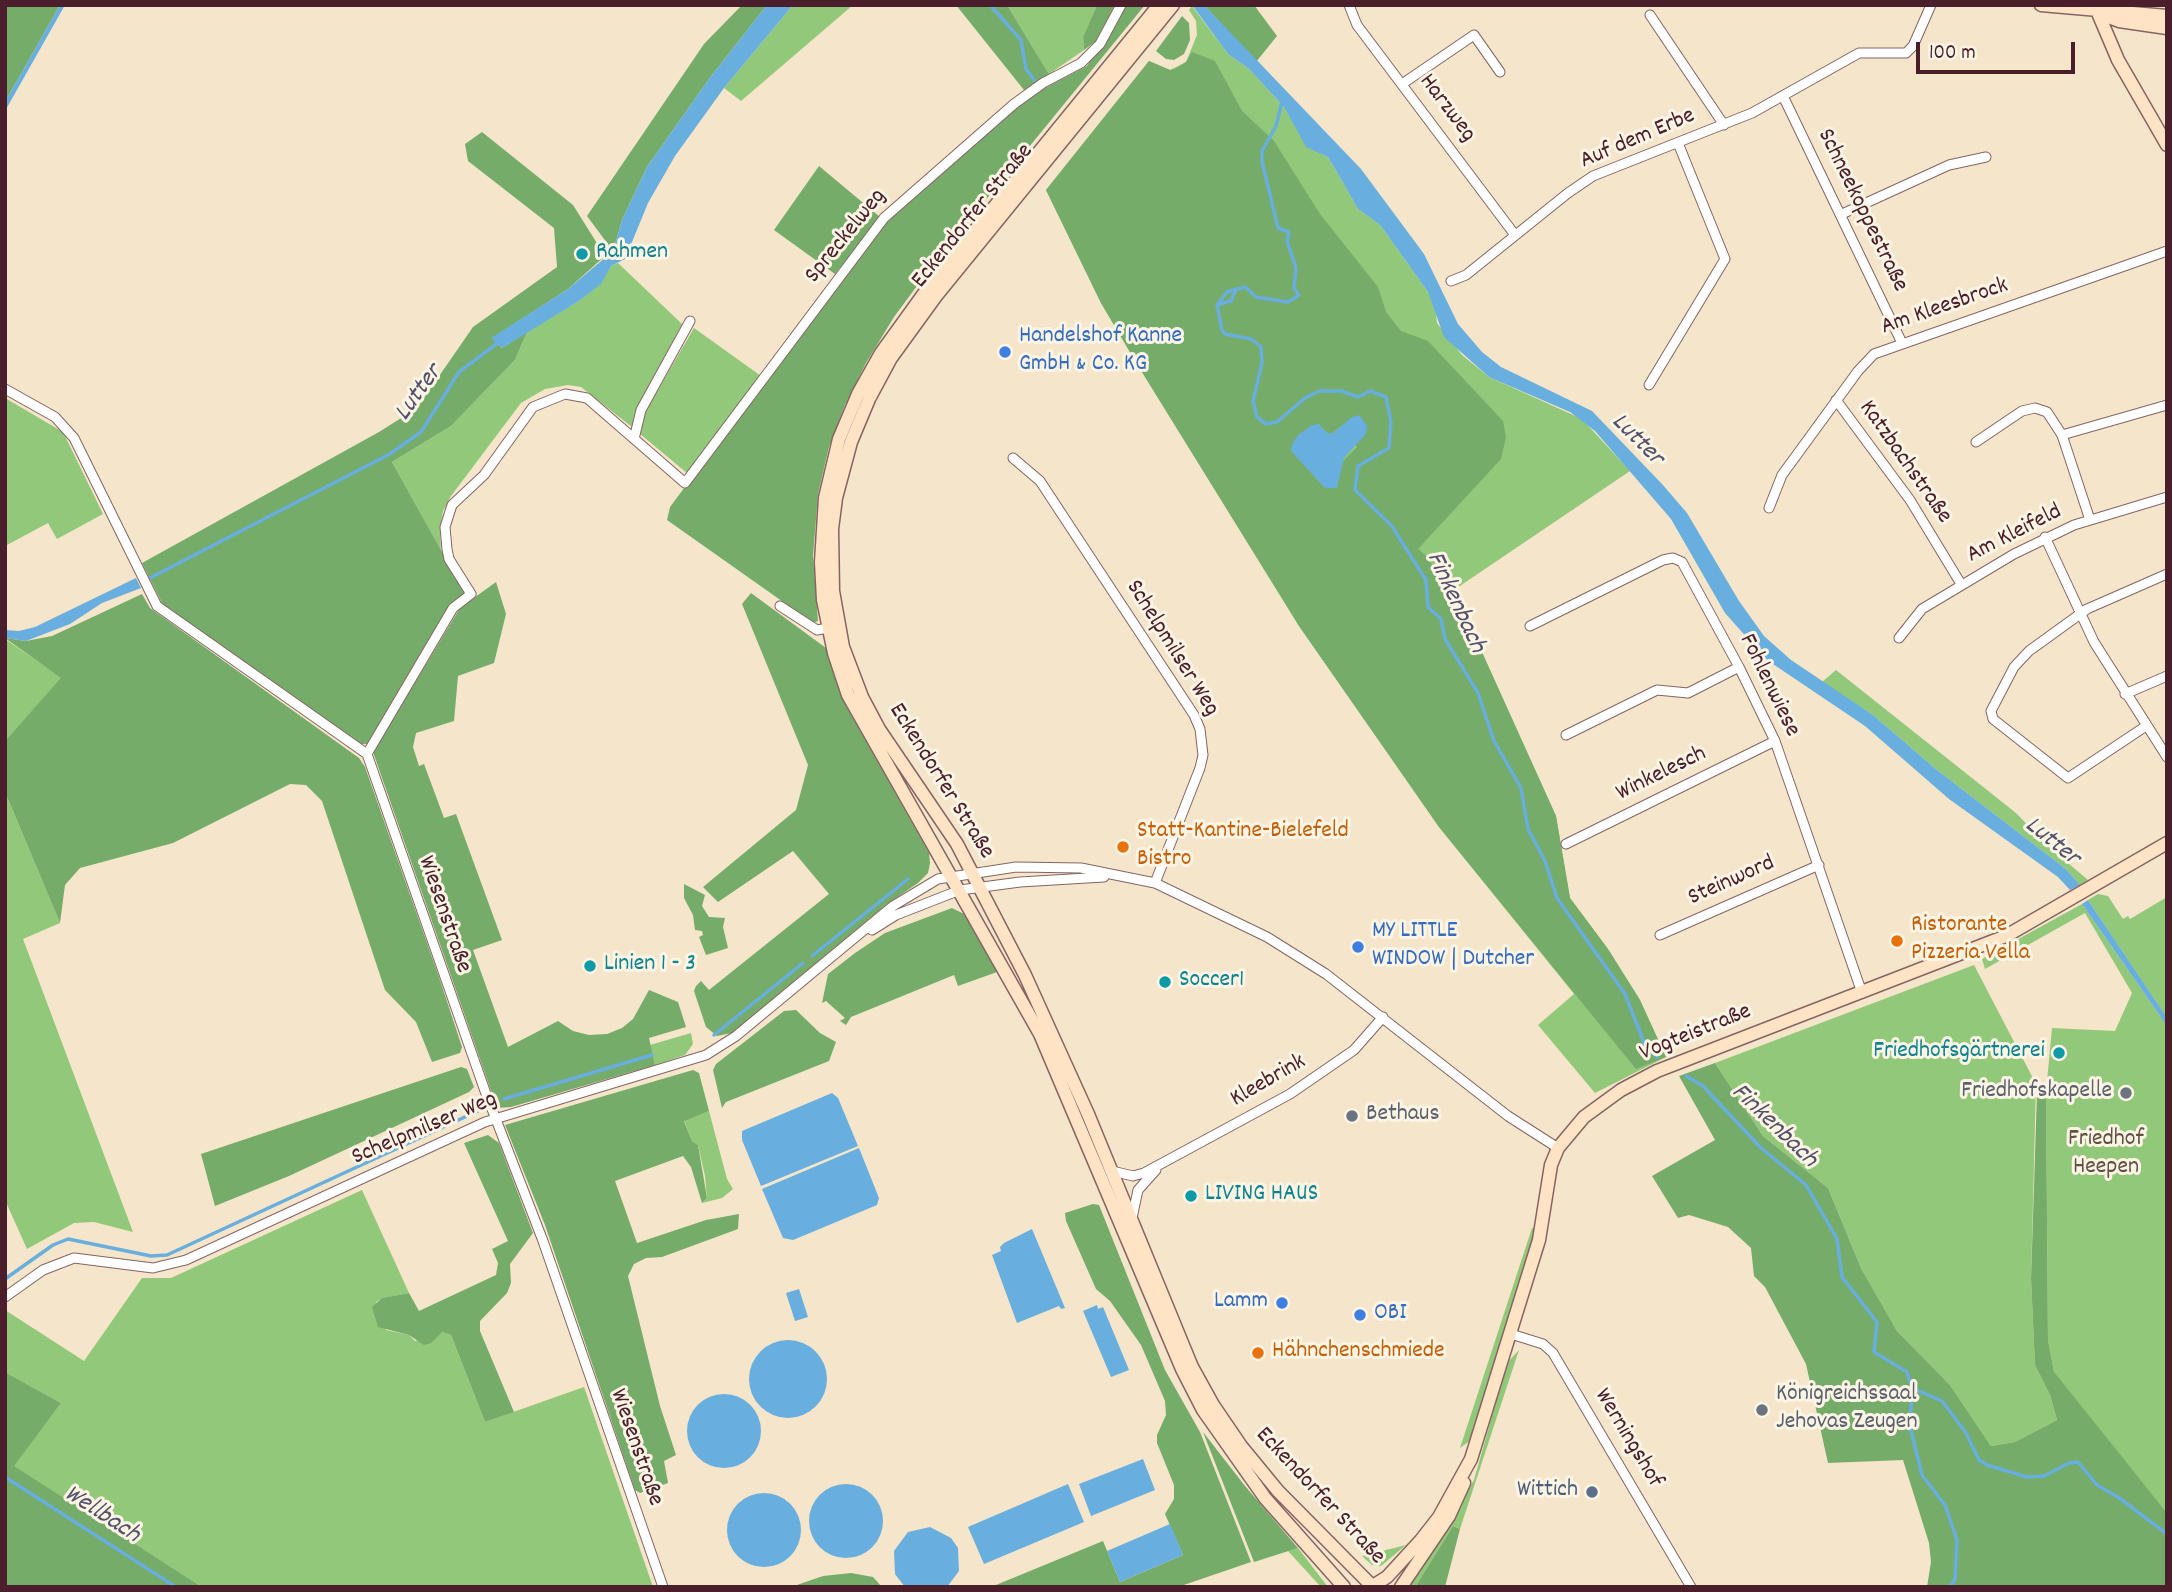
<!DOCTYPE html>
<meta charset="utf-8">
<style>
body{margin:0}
#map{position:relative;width:2172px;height:1592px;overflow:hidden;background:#f5e5ca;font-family:Dekko,sans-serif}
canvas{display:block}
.frame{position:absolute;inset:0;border:7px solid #4a1f2b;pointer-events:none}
.scale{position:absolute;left:1916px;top:42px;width:159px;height:32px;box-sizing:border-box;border:4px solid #4a1f2b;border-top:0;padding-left:9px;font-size:21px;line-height:24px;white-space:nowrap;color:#4a1f2b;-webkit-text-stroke:5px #fcf5e5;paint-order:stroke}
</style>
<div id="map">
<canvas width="2172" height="1592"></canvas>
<div class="frame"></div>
<div class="scale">100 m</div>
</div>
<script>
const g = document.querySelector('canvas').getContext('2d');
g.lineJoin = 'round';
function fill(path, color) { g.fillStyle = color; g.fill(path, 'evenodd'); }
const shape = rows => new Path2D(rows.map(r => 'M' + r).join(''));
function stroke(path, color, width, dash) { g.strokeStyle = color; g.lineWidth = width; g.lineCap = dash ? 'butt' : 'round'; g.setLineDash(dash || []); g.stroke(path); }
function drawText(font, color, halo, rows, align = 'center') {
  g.font = font + ' Dekko,sans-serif'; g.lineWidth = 6; g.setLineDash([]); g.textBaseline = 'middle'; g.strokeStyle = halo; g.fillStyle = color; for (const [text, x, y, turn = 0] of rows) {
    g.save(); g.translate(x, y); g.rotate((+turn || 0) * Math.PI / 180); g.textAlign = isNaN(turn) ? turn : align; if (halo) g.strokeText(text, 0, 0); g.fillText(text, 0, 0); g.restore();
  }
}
fill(shape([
 [793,5,853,5,741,101,724,88],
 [1007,5,1097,5,1083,37,1084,50,1049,74],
 [1192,6,1228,54,1249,69,1284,107,1306,146,1328,157,1358,209,1380,225,1428,292,1435,306,1437,323,1462,355,1489,377,1582,419,1630,471,1445,596,1481,650,1556,816,1570,898,1608,949,1640,1000,1666,1057,1595,1093,1538,1025,1574,994,1439,827,1299,626,1137,364,1101,303,1046,190,1149,61,1170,70,1186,62,1197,35,1196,21,1189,10],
 [618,263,682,324,635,412,632,427,581,387,568,385,545,389,521,403,451,496,443,511,440,530,441,550,392,462,451,426,515,360,527,332,579,301,600,284,611,266],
 [694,328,761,376,688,474,639,433,641,419],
 [5,398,63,432,103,514,57,539,48,523,5,546],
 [5,639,62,678,5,741],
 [1836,670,2016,813,2049,847,2088,880,2080,885,2066,869,1937,770,1873,715,1822,682],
 [5,792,60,923,23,939,133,1232,94,1222,74,1223,27,1249,5,1200],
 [2098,894,2108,896,2123,919,2128,916,2130,919,2167,897,2167,1513,2060,1383,2054,1372,2048,1340,2046,1092,2052,1028,2115,1031,2132,993,2085,913,1985,969,1982,959,2082,904,2160,1016,2162,1011,2088,900],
 [1974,965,2036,1084,2031,1279,2035,1365,2050,1395,2057,1420,2015,1442,1991,1446,1950,1385,1897,1331,1861,1268,1828,1188,1763,1136,1715,1063],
 [691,1033,693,1044,685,1055,655,1065,650,1045],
 [709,1111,727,1179,733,1189,722,1198,702,1203,707,1198,705,1176,698,1145,692,1141,684,1120],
 [362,1190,409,1293,383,1298,376,1302,386,1330,409,1335,415,1341,442,1332,451,1335,485,1422,584,1387,653,1587,202,1587,13,1466,61,1403,5,1372,5,1310,84,1361,142,1278,171,1278],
 [1532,1228,1537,1229,1471,1440,1460,1448],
 [1519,1350,1460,1529,1453,1526,1415,1587,1409,1587,1474,1480,1507,1363],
 [1406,1545,1381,1566,1372,1565,1362,1556],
 [1298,1548,1328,1587,1321,1587,1288,1551]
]), '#92c879');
fill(shape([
 [5,5,60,5,5,102],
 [742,5,767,5,709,79,647,167,622,220,613,251,587,216,704,44],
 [956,5,1007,5,1049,74,1024,90],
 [1097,5,1115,5,1096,41,1084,50,1083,37],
 [1125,5,1145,5,931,267,894,317,866,363,844,407,829,447,818,494,813,556,818,621,813,623,667,520,670,507,881,224,1005,115,1045,88,1087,66],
 [1254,5,1277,36,1256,62,1205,6],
 [1182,16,1189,23,1190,40,1184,54,1174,60,1166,59,1156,51],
 [1192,52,1215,61,1242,111,1274,141,1320,214,1378,287,1386,312,1401,331,1428,341,1503,421,1506,437,1501,459,1418,549,1429,558,1445,596,1481,650,1556,816,1570,898,1608,949,1640,1000,1666,1057,1636,1069,1439,827,1299,626,1137,364,1101,303,1046,190,1149,61,1170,70,1175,69,1186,62],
 [1319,424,1327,433,1333,433,1341,426,1357,447,1341,463,1337,488,1325,488,1291,450,1298,435],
 [482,132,573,205,605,256,568,289,492,338,502,348,527,332,515,360,451,426,392,462,465,593,449,605,367,744,359,744,175,617,162,603,142,563,379,432,417,408,473,327,557,267,554,228,468,161,465,144],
 [819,166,880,217,835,274,774,230],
 [496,582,506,614,494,663,458,676,454,721,416,733,413,747,419,766,424,764,444,818,456,814,502,940,473,950,508,1047,558,1021,573,1031,589,1035,607,1034,622,1028,633,1019,649,990,678,1002,686,1027,649,1038,655,1065,511,1107,497,1108,373,752,460,608],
 [751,593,826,648,847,708,929,853,930,863,928,873,918,883,887,904,732,1033,717,1036,706,1027,694,991,696,986,701,981,709,990,829,894,793,851,718,902,703,887,796,810,808,765,742,604],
 [142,594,150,608,359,758,365,767,439,977,462,1047,460,1053,432,1062,416,1022,385,990,322,801,306,785,290,784,173,843,80,868,65,885,60,923,5,792,5,741,61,678,5,638,26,641,52,636],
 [684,884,705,895,702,906,709,917,725,918,723,927,728,948,706,955,699,937,703,935,702,931,695,930,693,915,684,898],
 [952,908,964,914,997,972,958,986,954,975,851,1017,846,1025,840,1021,845,1018,826,1001,822,1003,828,974,855,953,885,933],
 [796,1010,820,1033,836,1042,829,1061,726,1102,722,1108,713,1070,716,1064,784,1011],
 [1715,1063,1763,1136,1828,1188,1861,1268,1897,1331,1950,1385,1991,1446,2015,1442,2057,1420,2050,1395,2035,1365,2031,1279,2037,1093,2046,1092,2048,1340,2054,1372,2167,1513,2167,1587,1927,1587,1931,1562,1929,1543,1903,1460,1828,1463,1806,1364,1765,1287,1754,1276,1751,1248,1728,1227,1689,1215,1678,1218,1652,1176,1715,1140,1679,1076],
 [461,1067,467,1069,474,1087,469,1092,289,1176,215,1206,201,1154],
 [693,1070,699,1073,709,1111,684,1121,692,1141,698,1145,707,1198,702,1203,691,1167,683,1156,615,1181,637,1243,706,1220,739,1214,738,1229,662,1257,646,1258,634,1264,628,1276,660,1406,676,1455,664,1461,668,1483,640,1493,635,1490,545,1225,505,1125],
 [488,1135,499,1143,533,1233,510,1264,511,1283,507,1293,480,1321,480,1331,514,1412,485,1422,451,1335,442,1332,431,1343,424,1345,409,1335,378,1327,372,1307,382,1298,409,1293,419,1311,496,1275,498,1263,492,1249,508,1241,464,1143],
 [1093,1204,1099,1205,1165,1370,1200,1432,1251,1562,1178,1587,991,1587,1103,1541,1120,1582,1183,1555,1165,1514,1174,1499,1174,1485,1157,1443,1157,1435,1166,1415,1165,1401,1141,1345,1110,1301,1096,1289,1066,1221,1065,1213],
 [5,1372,61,1403,14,1466,202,1587,5,1587],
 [1203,1432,1245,1486,1298,1548,1254,1562],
 [1453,1526,1460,1529,1445,1587,1415,1587],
 [851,1573,873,1577,882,1587,791,1587,823,1576]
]), '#75ac69');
fill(shape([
 [60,5,65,5,5,111,5,102],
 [767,5,793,5,724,88,675,156,648,203,625,259,611,266,601,284,579,301,502,348,491,338,568,289,613,251,622,220,647,167,709,79],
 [1192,5,1204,5,1361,169,1424,254,1458,324,1482,352,1501,367,1592,411,1662,484,1687,513,1739,601,1764,636,1791,660,1873,715,1937,770,2066,869,2080,885,2070,890,2058,877,1949,799,1865,726,1767,660,1725,613,1671,519,1595,431,1570,412,1489,377,1444,337,1428,292,1380,225,1358,209,1328,157,1306,147,1284,107,1249,69,1228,54],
 [1359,415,1367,425,1366,434,1344,458,1337,488,1325,488,1291,451,1292,444,1298,435,1312,425,1319,424,1327,433,1333,433,1352,417],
 [136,578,141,588,102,603,70,624,26,641,5,638,5,630,19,631,35,627],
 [2088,900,2167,1018,2167,1026,2082,904],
 [832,1093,838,1098,858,1146,761,1186,742,1140,742,1131],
 [859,1148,879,1198,877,1205,793,1240,783,1238,762,1189],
 [1032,1229,1065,1308,1061,1309,1059,1306,1017,1323,992,1255,1001,1251,1000,1247,1004,1243],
 [799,1289,808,1317,795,1321,786,1293],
 [1097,1305,1098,1309,1103,1307,1129,1370,1111,1377,1083,1311],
 '749 1379a39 39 0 1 1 78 0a39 39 0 1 1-78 0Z',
 '687 1431a37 37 0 1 1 74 0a37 37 0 1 1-74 0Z',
 [1143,1459,1155,1490,1091,1516,1079,1484],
 '809 1521a37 37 0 1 1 74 0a37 37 0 1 1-74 0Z',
 [1068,1484,1084,1522,984,1564,968,1527],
 '727 1530a37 37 0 1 1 74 0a37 37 0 1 1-74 0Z',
 [1170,1524,1183,1555,1120,1582,1107,1551],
 [930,1527,951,1538,958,1548,959,1571,947,1587,905,1587,895,1574,894,1551,908,1532]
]), '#68aede');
stroke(shape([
 [990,5,1021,40,1026,69,1034,80],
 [1282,102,1276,126,1262,151,1262,162,1278,228,1289,232,1287,241,1296,268,1294,288,1299,295,1288,302,1256,297,1245,287,1227,292,1217,305,1222,330,1225,334,1251,339,1261,347,1262,363,1253,401,1257,417,1266,424,1277,422,1305,398,1319,391,1341,391,1358,397,1370,391,1386,397,1391,422,1389,448,1358,466,1355,490,1391,525,1426,580,1428,607,1441,619,1445,639,1478,693,1494,741,1521,788,1528,829,1545,861,1557,898,1625,994,1645,1045,1657,1057],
 [1217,305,1231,301,1236,289],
 [146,580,388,455,421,432,459,372,499,342],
 [812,956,908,879],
 [714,1035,803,963],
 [1686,1076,1703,1086,1761,1148,1806,1185,1837,1239,1842,1277,1877,1322,1874,1352,1907,1372,1912,1388,1910,1427,1922,1475,1945,1505,1957,1540,1955,1579,1950,1587],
 [504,1099,652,1055],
 [5,1279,53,1245,68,1239,151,1256,167,1255,480,1110],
 [1912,1388,1942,1401,1966,1433,1979,1460,1987,1465,2027,1477,2044,1476,2069,1463,2078,1462,2097,1485,2118,1497,2167,1534],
 [5,1477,176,1587]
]), '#68aede', 3.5);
const street = shape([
 [1349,5,1357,25,1515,235],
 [1650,15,1724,125],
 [1402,84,1474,35,1500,72],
 [1783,96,1902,343],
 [1842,214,1949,165,1986,157],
 [1451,281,1466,275,1568,193,1593,176,1752,113,1859,53,1906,53,1913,46,1931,5],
 [1649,385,1725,259,1678,143],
 [5,389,55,417,74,438,157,606,367,754,485,1091,543,1241,663,1587],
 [1836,400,1910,500,1961,584],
 [2062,435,2167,405],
 [634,439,641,410,690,321],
 [1976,442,2022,411,2035,408,2047,412,2062,435,2090,520],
 [1013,458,1040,481,1194,715,1200,729,1203,755,1200,768,1155,883],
 [1769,508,1782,475,1858,371,1874,354,2167,251],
 [2045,537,2094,642,2167,757],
 [780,606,817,630,828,628],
 [1530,626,1663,560,1673,558,1682,562,1739,667,1775,741,1862,993],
 [1899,638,1922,609,2014,554,2074,525,2167,497],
 [2125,694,2167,676],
 [2146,726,2068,778,1993,719,1991,711,2014,667,2029,651,2087,609,2167,574],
 [1566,735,1657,690,1688,693,1739,667],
 [367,754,453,608,471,594,449,559,447,549,445,527,452,505,484,475,533,407,565,394,587,398,685,483,884,218,1014,104,1043,83,1081,63,1100,44,1121,5],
 [1566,844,1775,741],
 [872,930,896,915,960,890,1020,882,1104,877],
 [1660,935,1819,865],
 [1112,1171,1133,1176,1144,1173,1290,1094,1354,1050,1383,1017],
 [1132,1218,1138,1190,1156,1170],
 [5,1297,43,1270,74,1258,153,1268,186,1260,485,1122,706,1055,736,1036,893,906,938,879,1016,867,1081,868,1155,883,1267,937,1326,974,1508,1116,1558,1148],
 [1511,1334,1543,1344,1553,1353,1691,1587]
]);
const secondary = shape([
 [1159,5,928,288,881,353,858,394,839,439,825,498,821,562,823,600,834,653,848,695,1040,1034,1182,1369,1203,1410,1265,1498,1344,1587],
 [1173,5,936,296,891,358,869,399,851,442,836,498,832,529,833,591,843,647,862,697,879,729,957,844,1025,975,1088,1114,1192,1367,1213,1405,1241,1446,1278,1491,1373,1587],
 [2041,5,2167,16],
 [2098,13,2118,60,2167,145],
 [2098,13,2119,21,2167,28],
 [1371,1587,1387,1577,1421,1540,1439,1517,1471,1459,1539,1240,1551,1165,1558,1148,1584,1117,1621,1090,1657,1071,2006,936,2167,843],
 [1401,1587,1449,1516,1464,1483]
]);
stroke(street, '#866463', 11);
stroke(secondary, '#866463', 15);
stroke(street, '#fff', 9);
stroke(secondary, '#fee4c5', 12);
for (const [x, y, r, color] of [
 [582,254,7,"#0f9aa8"],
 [1005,352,7,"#3f7fe0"],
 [1123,847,7,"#e8710a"],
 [1897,941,7,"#e8710a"],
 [1358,947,7,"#3f7fe0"],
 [590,966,7,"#0f9aa8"],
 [1165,982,7,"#0f9aa8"],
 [2059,1053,7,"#0f9aa8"],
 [2126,1093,7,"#6b7280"],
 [1352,1116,7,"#6b7280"],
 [1191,1196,7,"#0f9aa8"],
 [1282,1303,7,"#3f7fe0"],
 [1360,1315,7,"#3f7fe0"],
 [1258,1353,7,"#e8710a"],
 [1762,1410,7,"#6b7280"],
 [1592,1492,7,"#5c6f8a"]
]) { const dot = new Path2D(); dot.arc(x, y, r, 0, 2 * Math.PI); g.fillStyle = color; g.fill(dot); stroke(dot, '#fcf5e5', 2.5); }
drawText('24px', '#4a1f2b', '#fcf5e5', [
 ["Harzweg",1446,109,53],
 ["Auf dem Erbe",1638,140,-23],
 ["Schneekoppestraße",1861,211,64],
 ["Eckendorfer Straße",974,217,-51],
 ["Spreckelweg",847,237,-51],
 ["Am Kleesbrock",1945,308,-19],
 ["Katzbachstraße",1904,463,55],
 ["Am Kleifeld",2015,535,-27],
 ["Schelpmilser Weg",1171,649,58],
 ["Fohlenwiese",1768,686,64],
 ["Winkelesch",1662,775,-26],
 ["Eckendorfer Straße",940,782,58],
 ["Steinword",1732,882,-24],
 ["Wiesenstraße",443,915,71],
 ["Vogteistraße",1696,1034,-22],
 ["Kleebrink",1269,1082,-30],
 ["Schelpmilser Weg",425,1130,-23],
 ["Werningshof",1627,1439,59],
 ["Wiesenstraße",635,1448,71],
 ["Eckendorfer Straße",1319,1497,47]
]);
drawText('24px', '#0d838f', '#fcf5e5', [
 ["Rahmen",596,254],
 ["Linien 1 - 3",604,966],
 ["Soccer1",1179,982],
 ["Friedhofsgärtnerei",2045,1053,"right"],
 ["LIVING HAUS",1205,1196]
], 'left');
drawText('24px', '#366cbe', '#fcf5e5', [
 ["Handelshof Kanne",1019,338],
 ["GmbH & Co. KG",1019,366],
 ["MY LITTLE",1372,933],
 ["WINDOW | Dutcher",1372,961],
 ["Lamm",1268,1303,"right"],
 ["OBI",1374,1315]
], 'left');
drawText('24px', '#c56008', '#fcf5e5', [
 ["Statt-Kantine-Bielefeld",1137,833],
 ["Bistro",1137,861],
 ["Ristorante",1911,927],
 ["Pizzeria Vella",1911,955],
 ["Hähnchenschmiede",1272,1353]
], 'left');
drawText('24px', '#5b616d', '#fcf5e5', [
 ["Friedhofskapelle",2112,1093,"right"],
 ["Bethaus",1366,1116],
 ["Königreichssaal",1776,1396],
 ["Jehovas Zeugen",1776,1424]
], 'left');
drawText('24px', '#605242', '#fcf5e5', [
 ["Friedhof",2106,1141],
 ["Heepen",2106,1169]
]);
drawText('24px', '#4e5e75', '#fcf5e5', [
 ["Wittich",1578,1492]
], 'right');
drawText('italic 26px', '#54516a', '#fcf5e5', [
 ["Lutter",420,394,-54],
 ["Lutter",1636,441,45],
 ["Finkenbach",1454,603,65],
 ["Lutter",2051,843,39],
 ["Finkenbach",1773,1127,44],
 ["Wellbach",101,1516,33]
]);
</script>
